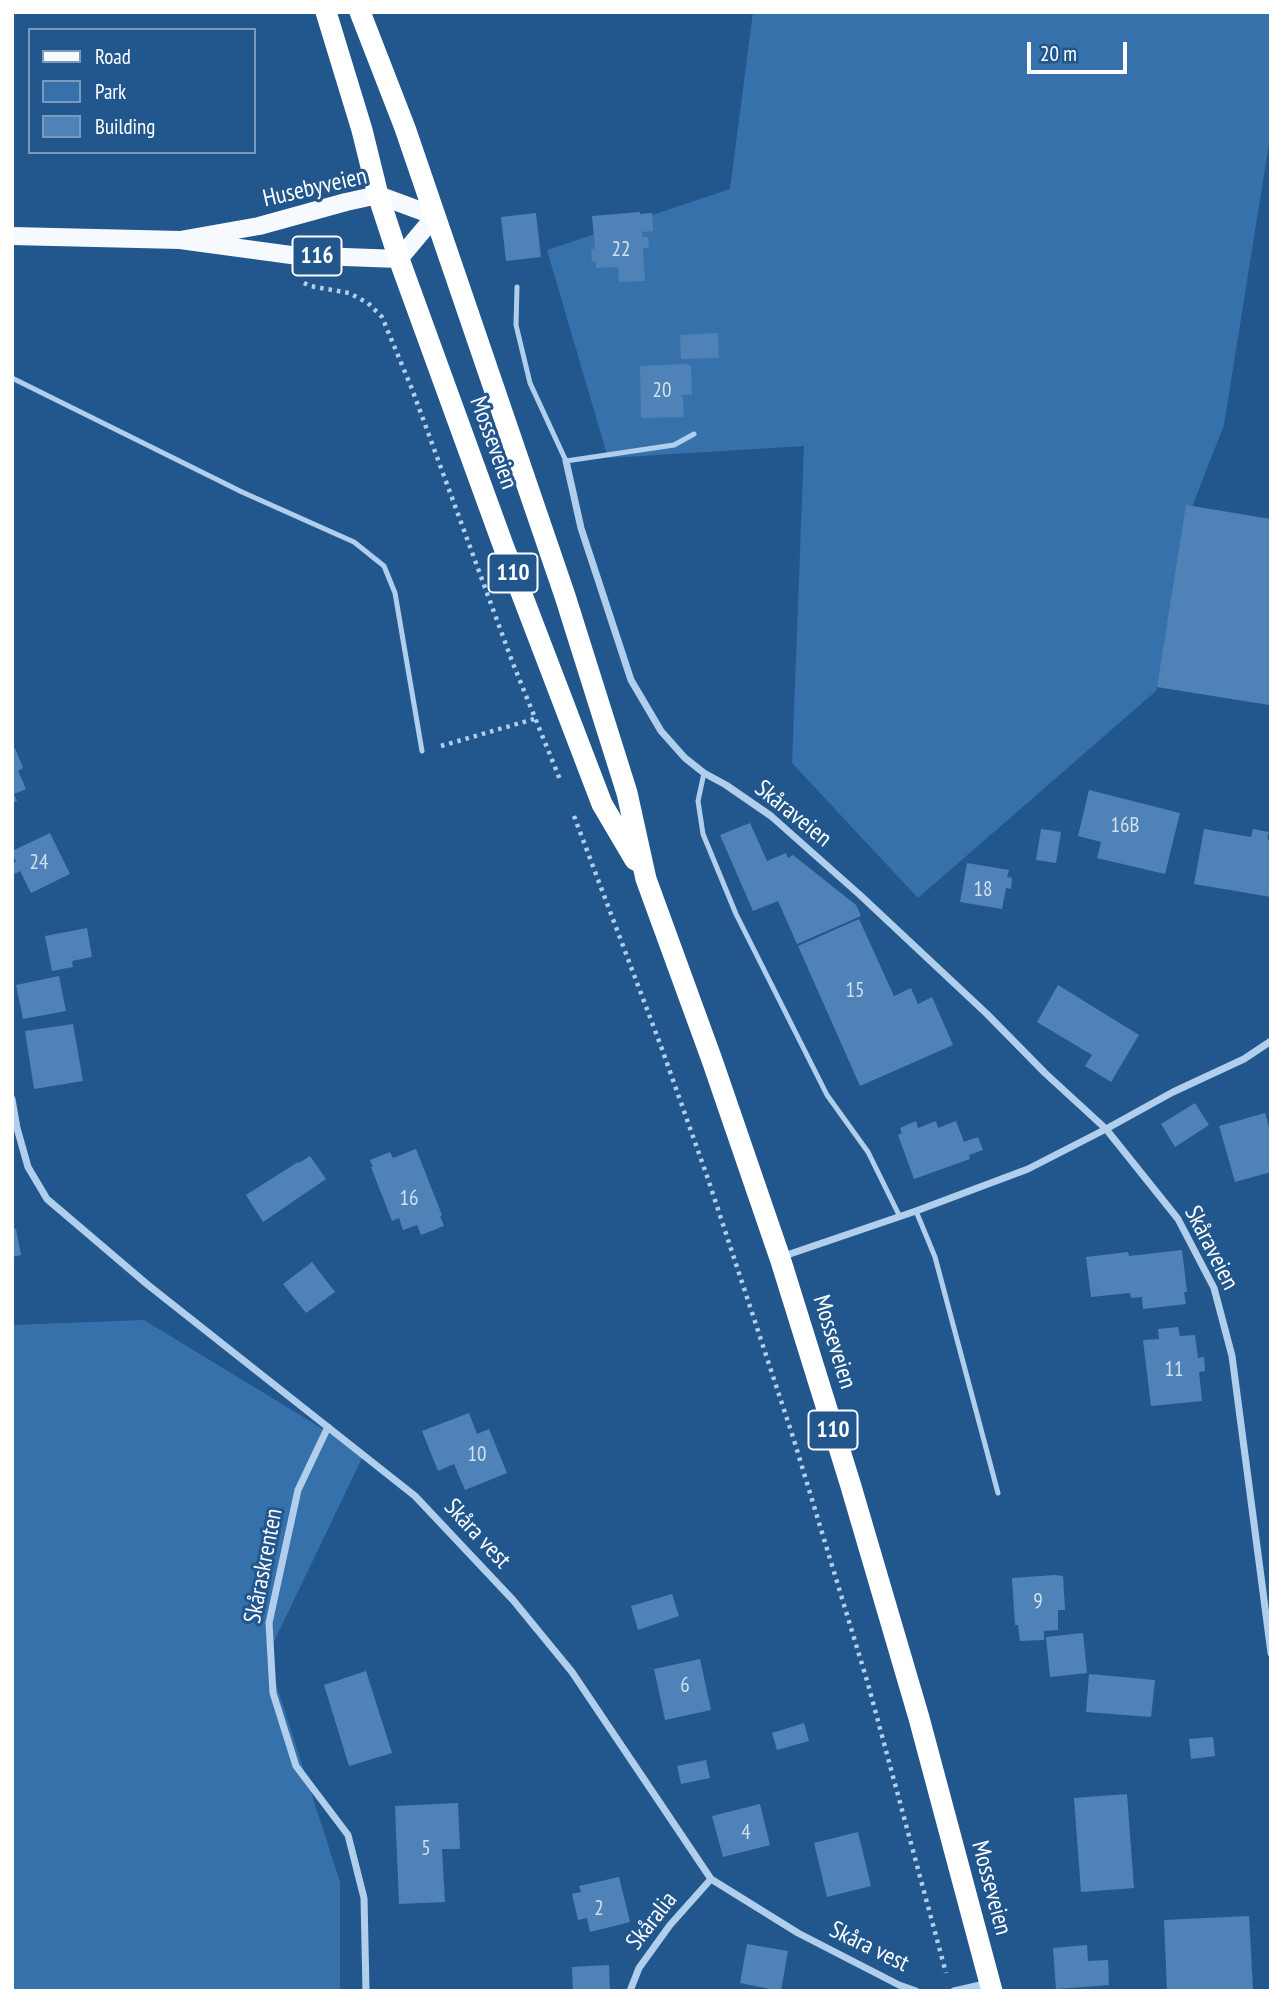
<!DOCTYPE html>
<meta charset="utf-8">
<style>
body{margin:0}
#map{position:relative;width:1283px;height:2003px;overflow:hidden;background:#22578e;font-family:"PT Sans Narrow",sans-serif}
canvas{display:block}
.frame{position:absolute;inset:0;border:14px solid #fff;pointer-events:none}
.legend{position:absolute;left:28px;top:28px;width:228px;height:126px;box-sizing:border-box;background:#22578e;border:2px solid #7a9abb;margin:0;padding:9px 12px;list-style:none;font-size:21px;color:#fff}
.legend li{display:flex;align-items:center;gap:14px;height:35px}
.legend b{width:35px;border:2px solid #7a9abb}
.scale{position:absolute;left:1027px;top:42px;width:100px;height:32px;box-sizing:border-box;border:4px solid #fff;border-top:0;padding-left:9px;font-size:21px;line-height:24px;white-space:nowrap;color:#fff;-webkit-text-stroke:5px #22578e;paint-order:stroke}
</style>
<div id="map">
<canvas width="1283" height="2003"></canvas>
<div class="frame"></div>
<ul class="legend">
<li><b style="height:9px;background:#f6faff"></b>Road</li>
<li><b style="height:19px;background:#3671ab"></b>Park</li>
<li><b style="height:19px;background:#4f82b7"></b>Building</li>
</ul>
<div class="scale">20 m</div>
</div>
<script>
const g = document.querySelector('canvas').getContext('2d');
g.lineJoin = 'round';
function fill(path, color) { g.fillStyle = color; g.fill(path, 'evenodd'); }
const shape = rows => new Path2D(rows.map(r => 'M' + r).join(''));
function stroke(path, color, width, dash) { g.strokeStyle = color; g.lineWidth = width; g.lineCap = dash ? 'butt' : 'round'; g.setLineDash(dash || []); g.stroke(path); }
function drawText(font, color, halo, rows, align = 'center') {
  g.font = font + ' "PT Sans Narrow",sans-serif'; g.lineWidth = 6; g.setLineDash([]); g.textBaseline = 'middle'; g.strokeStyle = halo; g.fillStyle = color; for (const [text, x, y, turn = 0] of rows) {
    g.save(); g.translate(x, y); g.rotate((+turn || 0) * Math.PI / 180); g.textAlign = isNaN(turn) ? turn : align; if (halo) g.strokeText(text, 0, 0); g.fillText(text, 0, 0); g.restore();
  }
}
fill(shape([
 [753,12,1271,12,1271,131,1224,425,1190,512,1170,624,1156,691,918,898,792,763,804,446,608,458,547,250,730,189],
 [144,1320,364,1454,267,1656,340,1882,340,1991,12,1991,12,1325]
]), '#3671ab');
fill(shape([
 [640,212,640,214,652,213,653,231,642,232,642,237,648,237,649,248,643,248,645,281,619,282,618,267,596,268,596,262,592,261,591,250,595,248,592,216],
 [536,213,541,257,506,261,501,217],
 [718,333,719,358,681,359,680,335],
 [682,364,691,365,692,395,681,395,681,397,683,397,684,417,641,418,640,366],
 [1186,505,1271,519,1269,705,1157,687],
 [15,748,23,768,18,771,26,789,14,794,17,801,12,803,12,749],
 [1089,790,1180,813,1165,874,1097,858,1101,842,1078,836],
 [750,823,767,861,786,853,788,858,793,855,856,905,861,916,797,944,778,901,753,911,720,835],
 [1041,829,1061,832,1056,863,1036,860],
 [1204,829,1251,837,1253,829,1269,832,1267,839,1271,840,1271,897,1194,884],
 [50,833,70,874,31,893,20,871,15,874,12,869,12,863,16,862,12,851],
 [967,863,1009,870,1007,877,1012,878,1011,889,1006,888,1002,909,960,902],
 [859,919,894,996,911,988,918,1004,932,997,953,1045,860,1086,798,946],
 [87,928,92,957,72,961,73,967,52,971,45,936],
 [59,976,66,1011,23,1019,16,985],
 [1058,985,1139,1035,1111,1082,1085,1066,1092,1055,1037,1022],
 [73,1024,83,1081,34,1089,25,1031],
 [1195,1103,1209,1125,1175,1147,1161,1124],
 [1265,1113,1271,1134,1271,1172,1235,1182,1219,1126],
 [916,1121,918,1128,936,1121,938,1128,956,1121,964,1142,978,1137,983,1150,969,1155,970,1159,914,1179,898,1135,902,1133,900,1128],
 [416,1149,442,1215,440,1216,444,1226,421,1235,417,1225,403,1230,399,1218,392,1221,371,1167,373,1167,370,1160,390,1152,393,1158],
 [310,1156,326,1179,263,1222,246,1195,298,1162,299,1163],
 [12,1224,15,1229,16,1229,21,1255,12,1257],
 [1182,1250,1187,1292,1184,1292,1186,1304,1143,1309,1142,1297,1131,1298,1130,1293,1091,1297,1086,1257,1128,1252,1129,1256],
 [312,1262,335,1292,306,1313,283,1284],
 [1178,1327,1180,1336,1195,1335,1198,1358,1204,1357,1205,1371,1199,1372,1202,1401,1151,1406,1143,1340,1159,1339,1158,1329],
 [469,1413,477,1434,489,1429,507,1473,465,1490,454,1464,438,1471,422,1431],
 [1055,1575,1063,1576,1065,1610,1058,1610,1058,1630,1044,1631,1044,1640,1020,1641,1018,1625,1015,1625,1012,1578],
 [672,1594,679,1616,638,1630,631,1606],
 [1083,1633,1087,1673,1050,1677,1046,1637],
 [700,1659,711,1710,665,1720,654,1669],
 [366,1671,392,1753,349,1766,324,1685],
 [1089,1674,1155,1680,1151,1717,1086,1712],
 [804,1723,809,1741,777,1750,772,1733],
 [1213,1737,1215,1756,1191,1759,1189,1739],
 [706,1760,710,1778,681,1784,677,1766],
 [1127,1794,1134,1888,1081,1892,1074,1798],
 [458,1803,460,1849,442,1849,445,1902,399,1904,395,1806],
 [760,1804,770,1845,723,1857,712,1816],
 [858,1832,871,1886,827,1897,814,1843],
 [619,1877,630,1922,590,1932,587,1918,578,1920,572,1894,581,1892,579,1886],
 [1249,1916,1253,1990,1167,1991,1164,1920],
 [747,1944,788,1951,781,1991,740,1983],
 [1087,1945,1088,1961,1108,1960,1109,1985,1056,1989,1053,1948],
 [609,1965,610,1991,573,1991,572,1967]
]), '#4f82b7');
stroke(shape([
 [304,283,310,286,349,293,368,303,382,317,412,389,512,661,561,782],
 [441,746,534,719],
 [574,816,662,1049,708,1179,793,1437,868,1684,946,1973]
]), '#b1cfec', 4.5, [3.5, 5]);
stroke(shape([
 [517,287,516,325,530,383,566,461,674,445,694,434],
 [12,378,242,492,354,542,384,566,395,593,422,751],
 [704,773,698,801,703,834,736,914,827,1095,868,1152,900,1217],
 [916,1211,935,1257,998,1493]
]), '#b1cfec', 5);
stroke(shape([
 [566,461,581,528,631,680,661,731,685,758,704,773,726,785,771,816,860,895,987,1014,1045,1073,1106,1129,1178,1219,1214,1288,1232,1356,1271,1653],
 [12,1099,17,1128,28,1167,47,1199,148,1285,415,1496,513,1600,572,1672,711,1879,798,1933,899,1985,916,1991],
 [784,1256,916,1211,1028,1169,1106,1129,1173,1092,1244,1059,1271,1041],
 [328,1427,298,1490,269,1623,273,1693,296,1766,348,1835,364,1898,366,1991],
 [630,1991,639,1968,670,1925,711,1879],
 [954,1991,989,1983]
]), '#b1cfec', 7);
stroke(shape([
 [12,236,180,240,291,255,399,259,435,216,378,195,346,202,259,226,180,240]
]), '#f6faff', 18);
stroke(shape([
 [326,12,362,130,378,195,399,259,503,545,602,804,635,860],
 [360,12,405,128,565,596,627,793,646,879,712,1060,780,1258,850,1483,919,1718,992,1991]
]), '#fff', 21);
drawText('21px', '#d3e0ed', null, [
 ["22",621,250],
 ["20",662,391],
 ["16B",1125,826],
 ["24",39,863],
 ["18",983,890],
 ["15",855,991],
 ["16",409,1199],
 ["11",1174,1370],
 ["10",477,1455],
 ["9",1038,1602],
 ["6",685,1686],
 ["4",746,1833],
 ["5",426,1849],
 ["2",599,1909]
]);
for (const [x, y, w] of [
 [317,256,49],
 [513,573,49],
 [833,1430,49]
]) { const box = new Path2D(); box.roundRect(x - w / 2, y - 19.5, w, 39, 5); g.fillStyle = '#22578e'; g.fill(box); stroke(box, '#fff', 2); }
drawText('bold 23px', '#fff', null, [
 ["116",317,256],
 ["110",513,573],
 ["110",833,1430]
]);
drawText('24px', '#fff', '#22578e', [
 ["Husebyveien",315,188,-13],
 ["Mosseveien",493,443,70],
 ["Skåraveien",793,814,39],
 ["Skåraveien",1211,1248,63],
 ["Mosseveien",834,1342,73],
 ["Skåra vest",477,1534,47],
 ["Skåraskrenten",264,1566,-79],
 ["Mosseveien",991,1888,75],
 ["Skåralia",652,1921,-52],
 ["Skåra vest",869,1947,26]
]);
</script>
